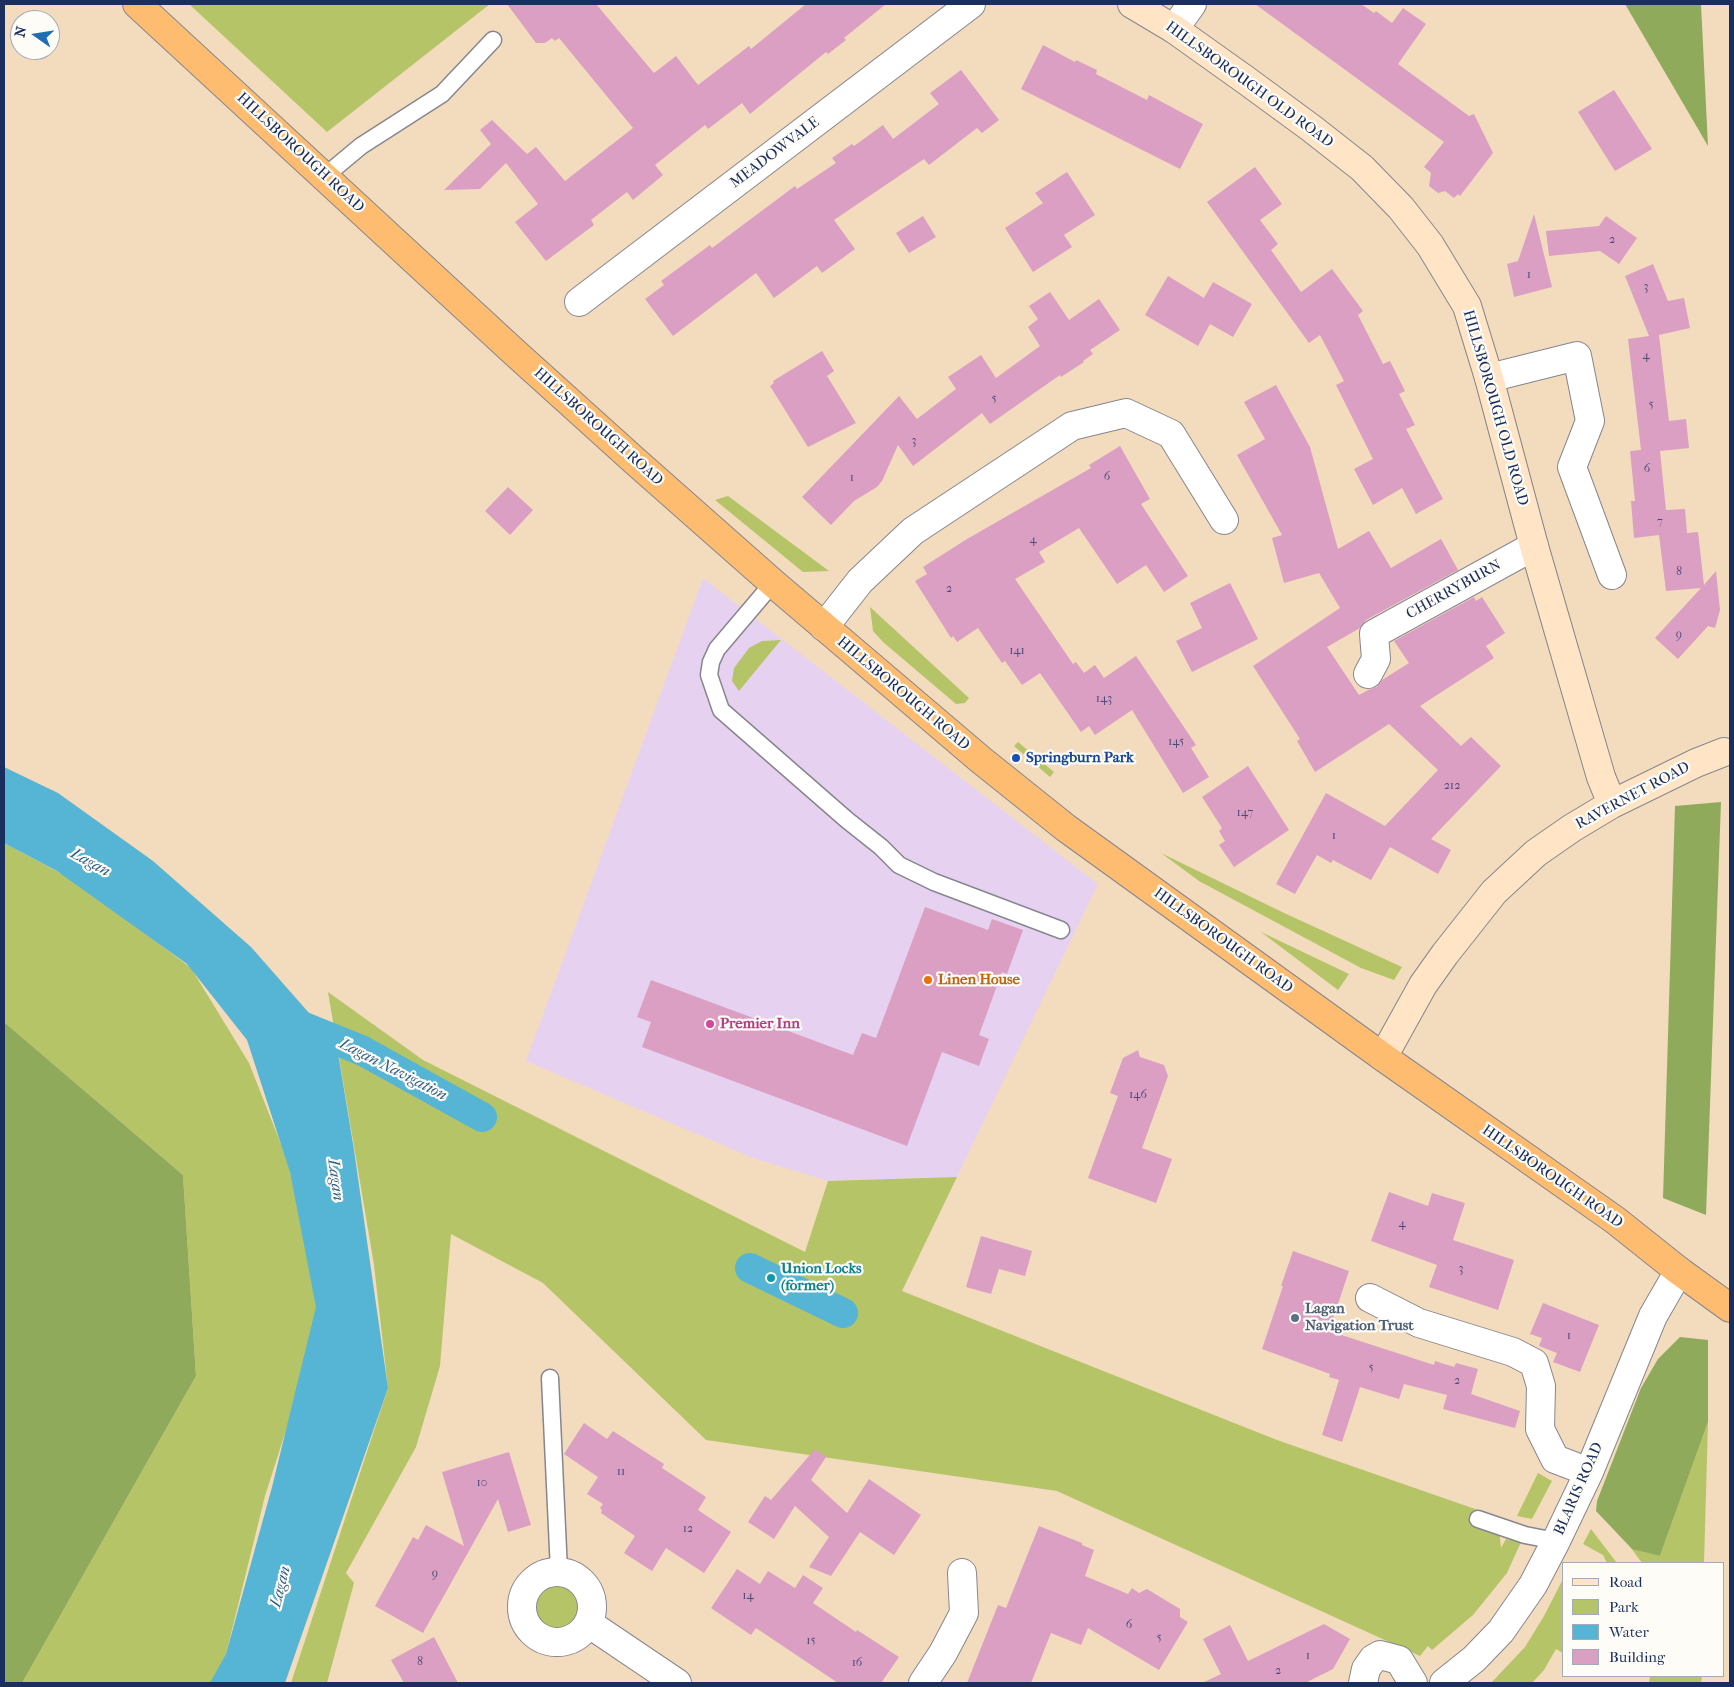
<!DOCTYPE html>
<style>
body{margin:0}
#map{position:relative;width:1734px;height:1687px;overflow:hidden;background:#f3dcbd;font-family:"IM FELL French Canon",serif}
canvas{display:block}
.frame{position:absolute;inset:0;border:5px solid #1b2f5e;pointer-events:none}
.legend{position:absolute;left:1562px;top:1562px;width:162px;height:115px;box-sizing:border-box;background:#fdfcf7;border:1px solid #a3aaba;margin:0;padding:6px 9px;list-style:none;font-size:15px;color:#1b2f5e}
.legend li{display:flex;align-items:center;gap:10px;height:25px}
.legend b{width:25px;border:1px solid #a3aaba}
.north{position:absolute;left:10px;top:10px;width:50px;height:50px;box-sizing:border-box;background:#fdfcf7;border:1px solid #a3aaba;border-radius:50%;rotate:283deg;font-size:14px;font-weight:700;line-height:20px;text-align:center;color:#1b2f5e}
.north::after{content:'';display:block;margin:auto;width:18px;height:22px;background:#1f6fb2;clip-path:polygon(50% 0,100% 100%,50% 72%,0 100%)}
</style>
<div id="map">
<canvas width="1734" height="1687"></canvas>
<div class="frame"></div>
<ul class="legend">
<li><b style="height:6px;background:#ffe4c6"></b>Road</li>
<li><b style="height:14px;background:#b5c467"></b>Park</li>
<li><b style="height:14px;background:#56b4d4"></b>Water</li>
<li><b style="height:14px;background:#da9fc3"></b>Building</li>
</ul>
<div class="north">N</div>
</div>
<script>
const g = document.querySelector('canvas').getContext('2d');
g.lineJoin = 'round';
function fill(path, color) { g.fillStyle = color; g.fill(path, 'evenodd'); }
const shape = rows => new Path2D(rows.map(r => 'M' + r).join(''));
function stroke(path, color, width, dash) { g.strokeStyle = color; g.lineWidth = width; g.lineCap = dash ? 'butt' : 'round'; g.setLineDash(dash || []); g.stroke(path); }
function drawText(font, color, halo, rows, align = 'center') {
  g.font = font + ' "IM FELL French Canon",serif'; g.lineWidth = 4.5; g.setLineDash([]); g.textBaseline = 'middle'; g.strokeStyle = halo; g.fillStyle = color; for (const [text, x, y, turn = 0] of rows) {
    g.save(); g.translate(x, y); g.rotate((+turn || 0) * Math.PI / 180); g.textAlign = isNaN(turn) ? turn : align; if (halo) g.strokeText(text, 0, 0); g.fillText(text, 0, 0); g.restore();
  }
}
fill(shape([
 [703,578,1098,884,957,1177,828,1181,753,1158,526,1061]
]), '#e6d2f0');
fill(shape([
 [189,4,490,4,327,132],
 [728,496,829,571,803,572,715,500],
 [870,607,969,698,965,703,956,704,883,642,873,631],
 [781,640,739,691,732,681,734,668,749,648,762,641],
 [1018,742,1054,772,1050,777,1014,746],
 [4,843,77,882,191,968,249,1063,288,1162,323,1314,265,1496,226,1654,214,1683,22,1683,196,1376,183,1175,4,1022],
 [1161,853,1282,912,1402,967,1394,980,1361,968,1199,881],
 [1261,932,1349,974,1338,990],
 [328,992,423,1060,805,1252,828,1181,957,1177,902,1291,1277,1440,1498,1517,1501,1548,1506,1539,1521,1542,1507,1573,1473,1615,1432,1650,1428,1646,1420,1656,1057,1491,706,1440,543,1283,451,1234,440,1366,416,1447,346,1573,354,1583,327,1683,291,1683,388,1388,374,1265],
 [1708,1422,1704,1563,1642,1563,1631,1548,1660,1556],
 [1538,1473,1552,1481,1532,1519,1517,1516],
 [1591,1529,1617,1563,1607,1563,1603,1555,1583,1544],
 [1563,1579,1563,1653,1556,1649,1544,1670,1532,1683,1491,1683,1525,1647,1544,1616],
 '533 1606a24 24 0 1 1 48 0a24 24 0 1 1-48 0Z',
 [1650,1676,1702,1676,1701,1683,1649,1683]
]), '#b5c467');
fill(shape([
 [1625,4,1701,4,1708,146],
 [1721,802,1706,1215,1663,1198,1675,806],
 [4,1022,183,1175,196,1376,22,1683,4,1683],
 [1680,1337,1708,1340,1708,1422,1660,1556,1632,1549,1596,1511,1597,1501,1641,1388,1658,1359]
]), '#90aa5c');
fill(shape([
 [4,767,58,793,153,861,251,947,331,1038,339,1059,354,1150,388,1388,285,1683,210,1683,226,1654,272,1487,316,1307,290,1172,247,1040,187,964,57,871,4,843]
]), '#56b4d4');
stroke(shape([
 [294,1023,363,1051,482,1117],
 [750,1268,843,1313]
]), '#56b4d4', 30);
fill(shape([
 [507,4,596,4,654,73,676,56,698,85,749,46,751,49,806,4,886,4,844,38,846,40,828,54,826,52,750,114,742,103,708,129,705,125,655,165,663,175,633,200,627,192,591,220,594,225,546,261,515,222,538,204,506,163,480,189,444,190,491,144,480,130,492,120,527,154,536,147,565,181,633,128,559,38,555,41,552,38,545,43,536,43],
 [1255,4,1361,4,1374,13,1376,11,1392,23,1403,8,1426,24,1398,64,1469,116,1474,114,1493,153,1460,196,1458,194,1454,198,1445,191,1438,193,1429,186,1431,173,1424,167,1444,142],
 [1043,45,1075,62,1076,60,1097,70,1096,74,1147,100,1149,95,1203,124,1180,169,1021,89],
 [961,70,999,120,982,133,977,128,929,165,924,159,834,220,855,249,822,273,817,266,774,298,756,273,673,336,645,299,664,285,661,281,710,245,712,248,795,186,797,189,836,163,832,158,852,144,854,146,883,125,893,139,939,104,930,93],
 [1614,90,1652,149,1615,171,1578,112],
 [1255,167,1282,204,1260,220,1278,244,1271,250,1301,292,1332,269,1363,311,1358,315,1383,364,1390,361,1405,391,1399,394,1415,425,1406,429,1443,499,1416,514,1402,488,1373,505,1354,469,1373,459,1336,385,1344,381,1320,335,1309,343,1207,202],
 [1067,172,1095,215,1064,235,1072,247,1033,272,1005,228,1043,203,1035,193],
 [1534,214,1552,287,1514,297,1507,264,1518,261],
 [923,216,936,237,909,253,896,233],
 [1606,216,1637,238,1619,264,1600,251,1549,256,1546,231,1599,226],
 [1653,264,1668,301,1684,298,1690,328,1659,335,1669,421,1686,419,1689,448,1660,451,1666,510,1685,509,1687,533,1698,532,1704,585,1716,571,1720,610,1715,628,1708,626,1678,659,1655,638,1701,588,1666,591,1659,535,1634,538,1631,501,1635,501,1630,451,1641,450,1628,339,1649,336,1625,276],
 [1168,276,1204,298,1213,282,1252,304,1233,337,1210,324,1198,346,1145,315],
 [1050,292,1069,320,1099,299,1120,330,1090,350,1093,354,1083,361,1084,362,1061,377,1060,375,990,424,982,413,913,466,898,445,882,481,877,487,854,501,831,525,802,497,899,396,917,419,956,389,948,377,981,355,996,378,1040,346,1028,327,1038,319,1029,306],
 [822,351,834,371,827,376,856,423,808,447,770,386,774,383,773,381],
 [1276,385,1310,447,1338,549,1369,531,1391,568,1441,539,1458,570,1366,620,1360,628,1327,647,1359,695,1368,690,1377,687,1382,680,1409,663,1394,641,1474,597,1476,601,1482,597,1505,633,1486,646,1494,658,1420,706,1461,746,1471,737,1501,766,1431,839,1451,850,1438,874,1390,847,1371,880,1333,860,1331,863,1317,855,1295,894,1276,884,1326,793,1385,826,1438,770,1389,724,1315,772,1297,741,1300,739,1253,666,1340,608,1319,573,1284,583,1272,538,1282,535,1237,455,1265,439,1244,402],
 [1120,446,1150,499,1141,504,1188,576,1164,592,1146,565,1117,584,1079,528,1039,552,1045,562,1015,579,1073,664,1076,662,1084,673,1095,665,1104,678,1136,656,1196,745,1191,748,1209,777,1183,793,1132,710,1095,735,1089,726,1081,732,1040,673,1022,685,1005,661,1002,663,978,628,957,642,953,636,951,638,915,581,927,574,923,567,967,539,1091,468,1089,465],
 [508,487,533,510,510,535,485,511],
 [1230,583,1258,639,1192,672,1176,641,1202,628,1190,603],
 [1248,766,1289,830,1234,867,1219,845,1225,841,1219,831,1222,828,1202,797],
 [925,907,988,930,992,919,1023,930,1007,974,1002,972,979,1035,989,1039,979,1066,942,1052,907,1146,642,1047,651,1022,637,1017,651,980,853,1055,862,1033,876,1038],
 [1138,1050,1140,1057,1164,1065,1168,1076,1142,1148,1172,1159,1156,1203,1088,1178,1118,1096,1110,1093,1123,1058],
 [1389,1192,1428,1206,1432,1193,1465,1203,1453,1240,1514,1260,1498,1310,1429,1287,1437,1265,1371,1241],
 [981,1236,1032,1251,1025,1276,999,1269,991,1294,966,1287],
 [1293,1251,1349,1271,1329,1331,1434,1365,1435,1361,1454,1367,1456,1363,1478,1369,1471,1394,1520,1411,1515,1428,1443,1409,1447,1395,1404,1384,1399,1399,1360,1387,1342,1442,1322,1435,1339,1380,1329,1377,1330,1374,1262,1349,1283,1286,1281,1286],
 [1543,1303,1599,1325,1580,1372,1553,1362,1557,1353,1539,1346,1542,1338,1530,1334],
 [584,1423,607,1439,613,1431,664,1464,662,1468,706,1497,698,1510,731,1532,704,1573,666,1548,652,1571,624,1553,635,1536,601,1513,602,1510,600,1508,603,1504,587,1494,598,1477,564,1454],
 [815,1449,826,1457,811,1480,847,1513,869,1479,921,1515,894,1555,860,1532,831,1576,809,1567,829,1537,795,1506,774,1539,748,1522,765,1496,771,1500],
 [509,1452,531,1525,508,1532,498,1499,423,1633,375,1606,413,1537,418,1540,426,1525,464,1546,442,1472],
 [1039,1526,1082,1543,1082,1545,1094,1550,1085,1576,1128,1594,1132,1588,1139,1593,1147,1589,1180,1609,1180,1617,1188,1622,1159,1670,1088,1628,1081,1645,1051,1633,1031,1683,967,1683,998,1605,1006,1608],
 [737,1569,760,1584,768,1571,795,1588,803,1575,823,1588,813,1603,856,1632,857,1630,899,1657,881,1683,838,1683,756,1628,751,1635,711,1608],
 [1324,1624,1350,1639,1333,1669,1305,1683,1202,1683,1221,1674,1203,1639,1230,1625,1248,1661],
 [434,1637,458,1683,404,1683,391,1660]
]), '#da9fc3');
const lane = shape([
 [325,176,361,146,442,94,493,40],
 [773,583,717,649,711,662,709,675,721,710,847,820,881,847,899,865,934,882,1061,930],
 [550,1378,559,1571],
 [1478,1519,1525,1535,1556,1541]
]);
const street = shape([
 [1174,29,1192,4],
 [579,302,971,4],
 [1489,378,1577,356,1590,421,1572,467,1612,575],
 [824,627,860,581,913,531,1072,426,1126,413,1171,434,1224,520],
 [1368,674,1376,659,1374,634,1534,546],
 [1370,1298,1419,1323,1513,1352,1534,1363,1541,1386,1540,1429,1555,1459,1589,1472],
 '522 1607a35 35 0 1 1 70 0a35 35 0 1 1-70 0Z',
 [588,1623,677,1683],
 [923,1683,943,1653,964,1613,962,1573],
 [1363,1683,1366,1669,1373,1659,1380,1655,1399,1660,1413,1683],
 [1444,1683,1474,1659,1501,1631,1533,1585,1556,1541,1589,1472,1653,1316,1679,1271]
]);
const secondary = shape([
 [1132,4,1174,29,1247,81,1311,128,1362,168,1401,208,1430,245,1467,306,1489,378,1534,546,1601,777,1612,804],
 [1383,1057,1423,985,1445,954,1494,892,1536,853,1572,828,1612,804,1696,763,1724,752]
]);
const highway = shape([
 [137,4,513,351,636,462,773,583,981,760,1066,828,1383,1057,1615,1220,1679,1271,1730,1308]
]);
stroke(lane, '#87868e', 19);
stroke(street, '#87868e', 30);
stroke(secondary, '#87868e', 30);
stroke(highway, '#87868e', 30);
stroke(lane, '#fff', 16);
stroke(street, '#fff', 28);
stroke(secondary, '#ffe4c6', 28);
stroke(highway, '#febc70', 28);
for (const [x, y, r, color] of [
 [1016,758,5,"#1a4fb4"],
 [928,980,5,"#e8710a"],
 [710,1024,5,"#d1479c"],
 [771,1278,5,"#0f9aa8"],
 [1295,1318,5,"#5c6f8a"]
]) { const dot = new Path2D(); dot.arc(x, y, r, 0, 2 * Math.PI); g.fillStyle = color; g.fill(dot); stroke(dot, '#fdfcf7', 2); }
drawText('12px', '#4b4b77', null, [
 ["2",1612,240],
 ["1",1529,275],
 ["3",1646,287],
 ["4",1646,356],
 ["5",994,399],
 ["5",1651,405],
 ["3",914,441],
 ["6",1647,469],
 ["6",1107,477],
 ["1",852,478],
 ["7",1660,522],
 ["4",1033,540],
 ["8",1679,572],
 ["2",949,589],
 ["9",1679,635],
 ["141",1017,651],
 ["143",1104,699],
 ["145",1176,742],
 ["212",1452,786],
 ["147",1245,813],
 ["1",1334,836],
 ["146",1138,1095],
 ["4",1402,1224],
 ["3",1461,1269],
 ["1",1569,1336],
 ["5",1371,1368],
 ["2",1457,1381],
 ["11",621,1472],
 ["10",482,1483],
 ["12",688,1529],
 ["9",435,1574],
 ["14",748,1596],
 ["6",1129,1625],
 ["5",1159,1638],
 ["15",811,1641],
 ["1",1308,1656],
 ["8",420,1662],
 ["16",857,1663],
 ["2",1278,1671]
]);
drawText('15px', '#1b2f5e', '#fdfcf7', [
 ["HILLSBOROUGH OLD ROAD",1249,85,36],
 ["HILLSBOROUGH ROAD",300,153,43],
 ["MEADOWVALE",775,153,-37],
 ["HILLSBOROUGH OLD ROAD",1495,408,74],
 ["HILLSBOROUGH ROAD",598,427,42],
 ["CHERRYBURN",1454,590,-29],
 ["HILLSBOROUGH ROAD",903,694,40],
 ["RAVERNET ROAD",1633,796,-28],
 ["HILLSBOROUGH ROAD",1223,941,36],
 ["HILLSBOROUGH ROAD",1552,1177,35],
 ["BLARIS ROAD",1579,1489,-66]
]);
drawText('bold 15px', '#164399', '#fdfcf7', [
 ["Springburn Park",1026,758]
], 'left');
drawText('bold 15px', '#c56008', '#fdfcf7', [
 ["Linen House",938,980]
], 'left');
drawText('bold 15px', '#b23c85', '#fdfcf7', [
 ["Premier Inn",720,1024]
], 'left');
drawText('bold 15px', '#0d838f', '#fdfcf7', [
 ["Union Locks",781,1269],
 ["(former)",781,1286]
], 'left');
drawText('bold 15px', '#4e5e75', '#fdfcf7', [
 ["Lagan",1305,1309],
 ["Navigation Trust",1305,1326]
], 'left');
drawText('italic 16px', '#305e87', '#fdfcf7', [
 ["Lagan",90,863,29],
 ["Lagan Navigation",393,1070,27],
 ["Lagan",335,1180,82],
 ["Lagan",281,1587,-76]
]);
</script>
